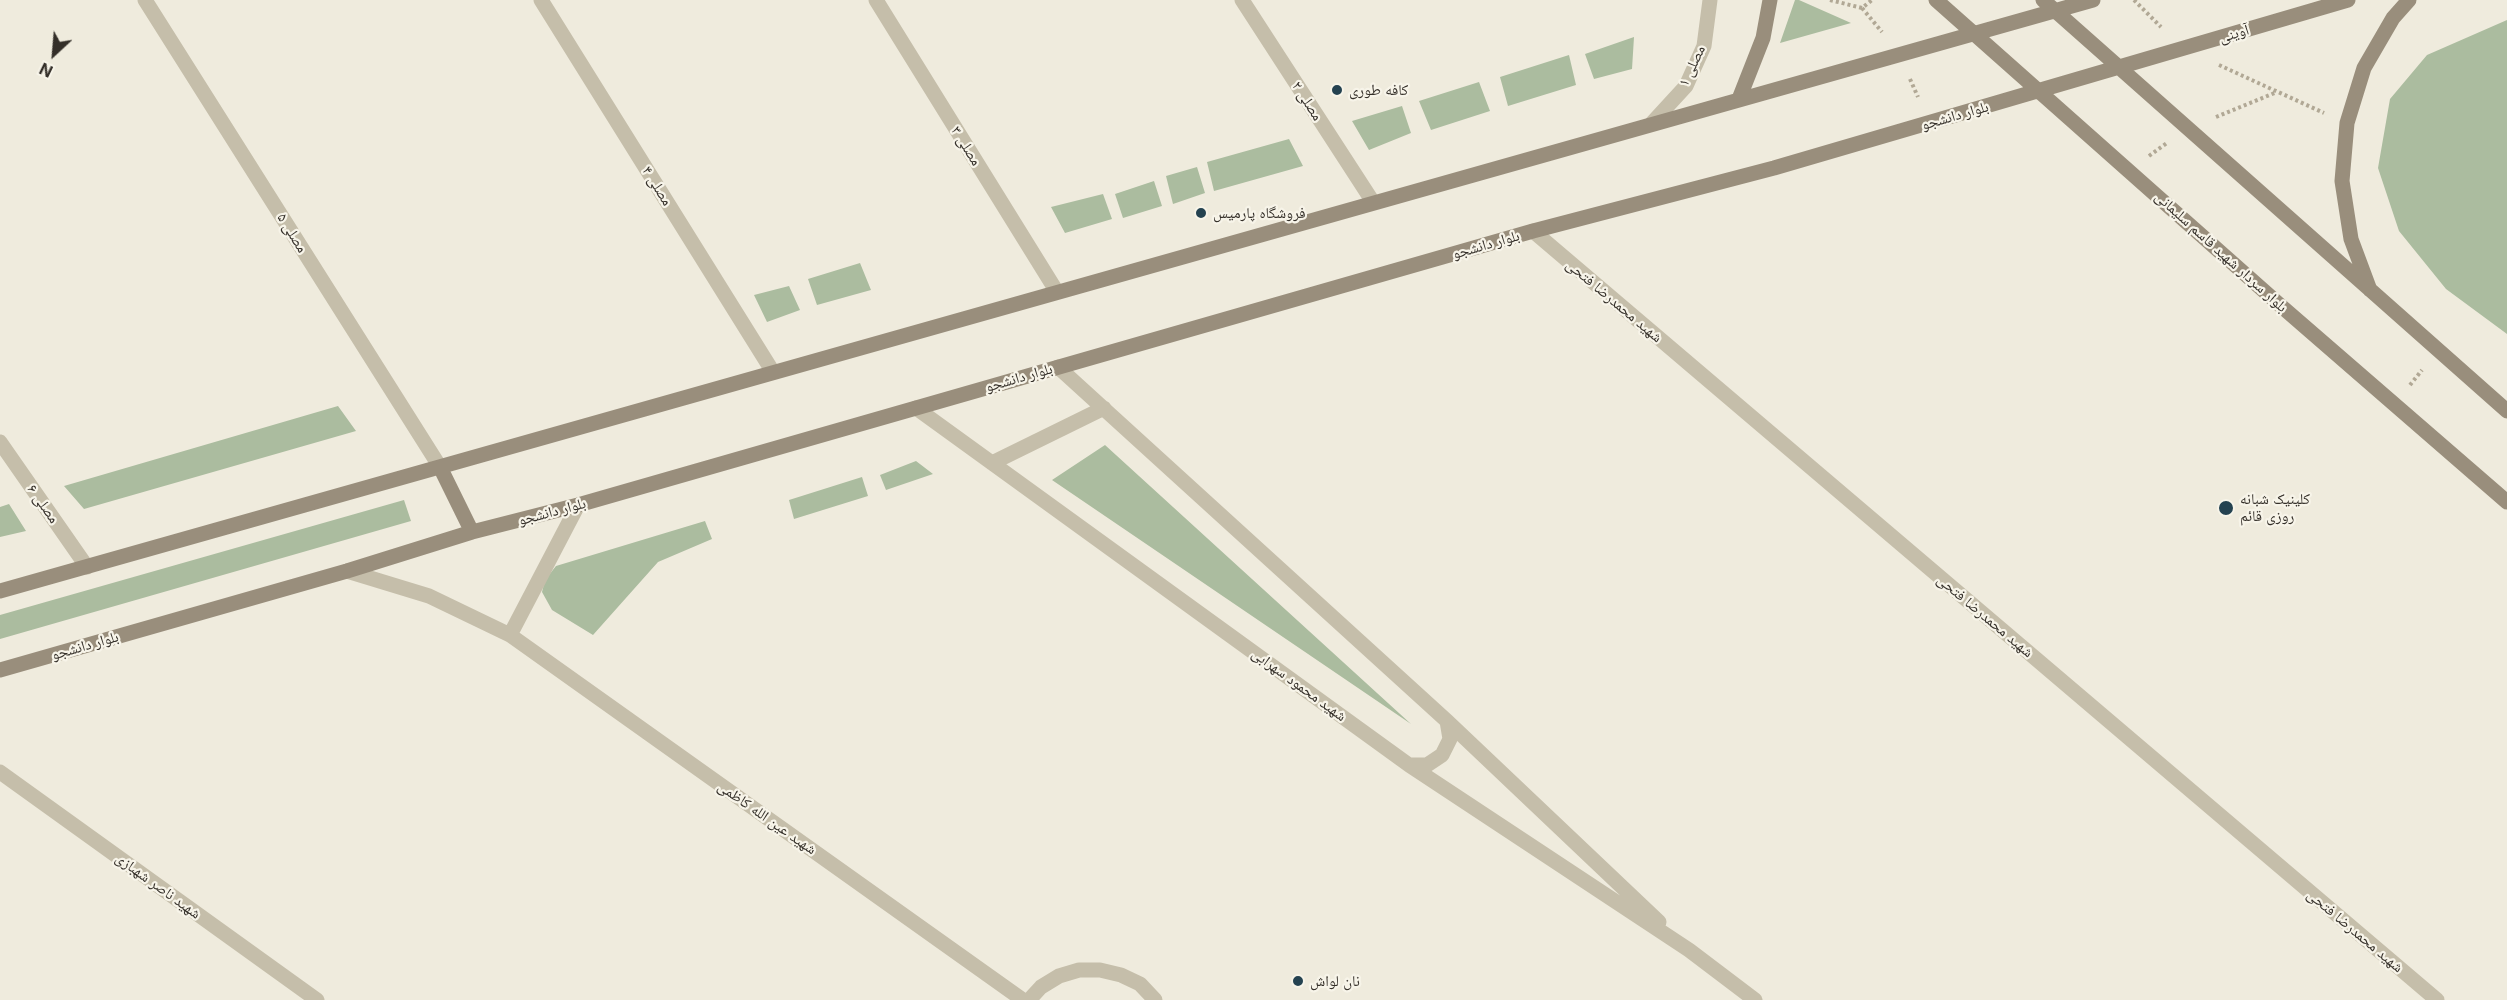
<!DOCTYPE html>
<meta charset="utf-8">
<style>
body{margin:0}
#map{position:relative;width:2507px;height:1000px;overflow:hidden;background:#efebdd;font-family:Inter,sans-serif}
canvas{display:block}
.north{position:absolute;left:24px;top:24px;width:60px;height:60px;-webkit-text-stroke:4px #f7f4e9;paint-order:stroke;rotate:206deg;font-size:16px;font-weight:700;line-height:24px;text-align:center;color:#342f29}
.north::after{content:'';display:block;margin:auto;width:21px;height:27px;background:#342f29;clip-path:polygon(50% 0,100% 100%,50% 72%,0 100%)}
</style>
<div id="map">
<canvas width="2507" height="1000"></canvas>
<div class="north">N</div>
</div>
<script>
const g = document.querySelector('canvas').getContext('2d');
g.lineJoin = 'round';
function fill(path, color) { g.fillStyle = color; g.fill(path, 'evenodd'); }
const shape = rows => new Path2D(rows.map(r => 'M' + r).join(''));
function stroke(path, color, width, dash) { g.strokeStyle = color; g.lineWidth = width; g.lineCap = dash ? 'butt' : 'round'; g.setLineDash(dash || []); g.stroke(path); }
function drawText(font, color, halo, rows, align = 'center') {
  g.font = font + ' Inter,"Noto Naskh Arabic",sans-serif'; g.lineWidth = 4.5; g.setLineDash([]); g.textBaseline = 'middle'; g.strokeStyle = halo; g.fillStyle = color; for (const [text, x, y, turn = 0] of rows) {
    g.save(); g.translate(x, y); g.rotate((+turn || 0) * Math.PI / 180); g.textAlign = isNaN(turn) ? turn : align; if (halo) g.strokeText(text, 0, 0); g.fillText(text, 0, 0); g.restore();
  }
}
fill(shape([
 [1795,0,1799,0,1851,23,1780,43],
 [2507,20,2507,334,2446,289,2399,231,2378,168,2390,99,2427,55],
 [1634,37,1632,69,1594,79,1585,54],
 [1569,55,1576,85,1508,106,1500,77],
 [1479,82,1490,111,1431,130,1419,101],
 [1402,106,1411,133,1369,150,1352,121],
 [1289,139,1303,166,1214,191,1207,162],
 [1197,167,1205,193,1173,204,1166,176],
 [1154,181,1162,206,1123,218,1115,194],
 [1103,194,1112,219,1065,233,1051,207],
 [860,263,871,290,817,305,808,279],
 [789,286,800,310,767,322,754,295],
 [338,406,356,431,84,509,64,486],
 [1105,445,1411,724,1052,480],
 [916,461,933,474,886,490,880,475],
 [862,477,868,496,794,519,789,500],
 [404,500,411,521,0,639,0,615],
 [9,504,26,531,0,537,0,507],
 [705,521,712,539,658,562,593,635,552,610,542,592,545,580,556,566]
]), '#abbc9f');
stroke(shape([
 [1830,0,1862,8,1872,0],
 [2134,0,2161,27],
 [1862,8,1882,32],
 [2219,65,2324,113],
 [1910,79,1918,97],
 [2216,117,2277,92],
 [2149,156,2167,143],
 [2410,385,2422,370]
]), '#b1a895', 4, [3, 3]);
stroke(shape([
 [541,0,773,372],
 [876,0,1057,292],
 [1242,0,1373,202],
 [1652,123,1686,86,1704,46,1710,0],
 [1533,231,2437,1000],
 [1058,367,1447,721,1659,922],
 [916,408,1409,765,1689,950,1755,1000],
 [0,442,87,567],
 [992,463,1104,408],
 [347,571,429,596,510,635,1023,1000],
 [510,635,578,505],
 [1409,765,1427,765,1442,755,1450,739,1447,721],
 [0,772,317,1000],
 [1029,1000,1041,987,1059,976,1079,970,1100,970,1121,975,1140,984,1155,1000]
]), '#c5beaa', 15);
stroke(shape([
 [145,0,440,467]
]), '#c5beaa', 15);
stroke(shape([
 [1936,0,2281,306,2507,502],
 [2043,0,2507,411],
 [1739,99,1763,38,1770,0],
 [2370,290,2351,239,2342,181,2347,123,2364,68,2393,18,2409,0],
 [440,467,472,532],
 [0,591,2093,0],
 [0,670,347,571,472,532,578,505,1533,231,1774,168,2348,0]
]), '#998e7c', 15);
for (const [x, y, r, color] of [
 [1337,90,6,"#244250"],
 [1201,213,6,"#244250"],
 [2226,508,8,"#244250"],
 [1298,981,6,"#244250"]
]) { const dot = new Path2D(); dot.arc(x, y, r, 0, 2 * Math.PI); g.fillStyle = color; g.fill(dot); stroke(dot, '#f7f4e9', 2); }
drawText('15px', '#342f29', '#f7f4e9', [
 ["آوینی",2234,34,-17],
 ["مصلی ۱",1692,66,-65],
 ["مصلی ۲",1307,101,57],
 ["بلوار دانشجو",1955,116,-16],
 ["مصلی ۳",966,146,58],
 ["مصلی ۴",657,186,58],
 ["مصلی ۵",292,233,58],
 ["بلوار دانشجو",1486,245,-16],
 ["بلوار سردار شهید قاسم سلیمانی",2221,252,42],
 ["شهید محمدرضا فتحی",1614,301,40],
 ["بلوار دانشجو",1019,378,-16],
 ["مصلی ۶",43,504,55],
 ["بلوار دانشجو",552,512,-15],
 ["شهید محمدرضا فتحی",1985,616,40],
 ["بلوار دانشجو",85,646,-16],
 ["شهید محمود سهرابی",1299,685,36],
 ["شهید عین الله کاظمی",767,818,35],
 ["شهید ناصر شهبازی",158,886,36],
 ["شهید محمدرضا فتحی",2355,931,40]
]);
drawText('15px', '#342f29', '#f7f4e9', [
 ["کافه طوری",1349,90],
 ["فروشگاه پارمیس",1213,213],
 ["کلینیک شبانه",2240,499],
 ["روزى قائم",2240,516],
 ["نان لواش",1310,981]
], 'left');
</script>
